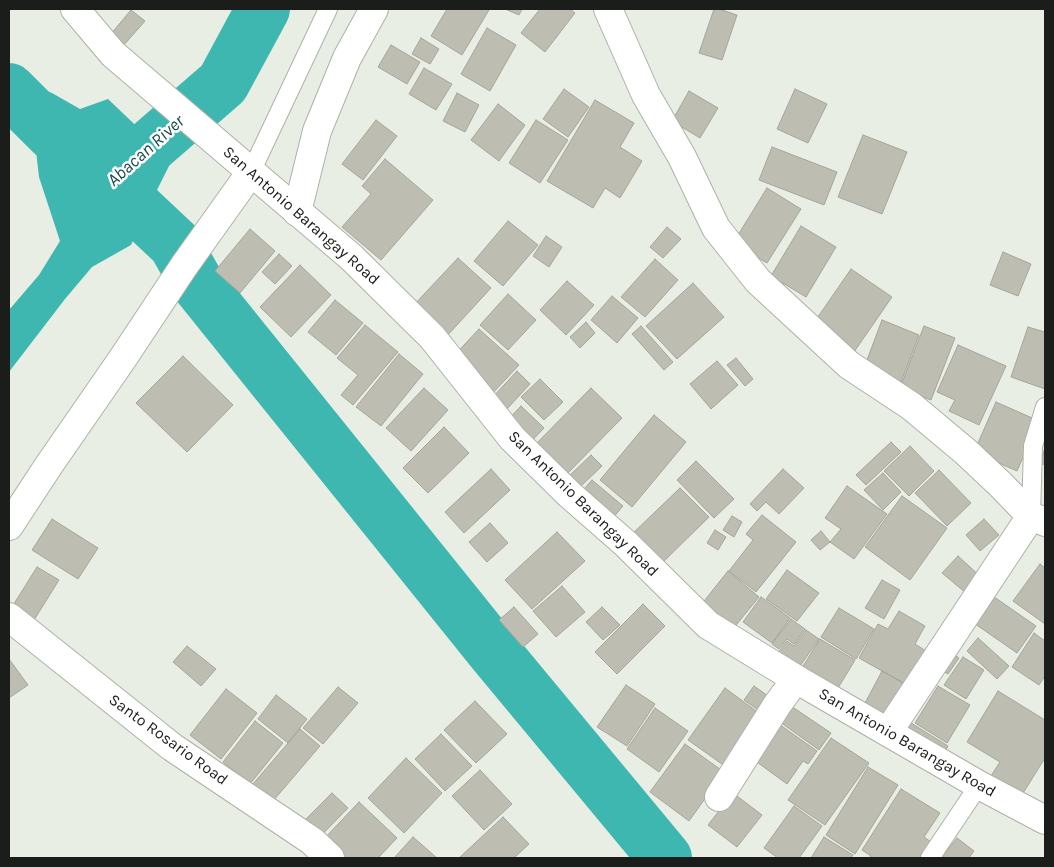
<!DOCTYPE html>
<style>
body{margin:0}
#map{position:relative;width:1054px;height:867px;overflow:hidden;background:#e9eee4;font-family:Karla,sans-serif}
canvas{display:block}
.frame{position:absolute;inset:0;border:10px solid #1b1d1a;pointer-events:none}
</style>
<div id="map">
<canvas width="1054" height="867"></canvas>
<div class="frame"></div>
</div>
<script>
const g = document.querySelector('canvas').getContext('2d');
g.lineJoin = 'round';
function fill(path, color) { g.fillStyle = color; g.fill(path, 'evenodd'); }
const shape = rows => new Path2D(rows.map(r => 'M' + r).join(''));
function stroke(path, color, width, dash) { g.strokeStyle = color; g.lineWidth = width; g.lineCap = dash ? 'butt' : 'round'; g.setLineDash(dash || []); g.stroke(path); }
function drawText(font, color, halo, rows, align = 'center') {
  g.font = font + ' Karla,sans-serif'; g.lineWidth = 5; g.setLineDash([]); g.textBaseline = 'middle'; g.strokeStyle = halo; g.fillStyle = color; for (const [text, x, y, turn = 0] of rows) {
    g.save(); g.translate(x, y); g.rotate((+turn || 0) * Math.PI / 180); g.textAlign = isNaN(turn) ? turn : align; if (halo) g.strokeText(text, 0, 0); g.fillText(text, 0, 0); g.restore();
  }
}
fill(shape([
 [9,67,22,82,52,93,80,109,108,99,172,160,152,200,131,245,92,267,65,299,9,372,9,310,39,275,60,241,39,177,35,142,9,124]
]), '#3eb7b1');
stroke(shape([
 [9,90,51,132,109,182,175,244,197,283,494,652,665,858],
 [100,194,109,182,223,83,263,9]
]), '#3eb7b1', 54);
const building = shape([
 [447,9,487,9,489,10,462,55,431,36,447,9],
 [505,9,522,9,519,15,505,9],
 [540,9,570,9,575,13,545,52,521,33,540,9],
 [714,9,719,9,737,15,722,60,699,53,714,9],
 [131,10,145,21,123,46,110,35,131,10],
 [487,28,516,45,490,91,461,74,487,28],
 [421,38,439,49,430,64,412,54,421,38],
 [391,45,420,62,407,84,378,67,391,45],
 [424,68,452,84,436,110,409,94,424,68],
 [564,89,589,107,568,137,543,119,564,89],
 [795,89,827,104,808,143,777,129,795,89],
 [689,91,718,108,700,138,672,121,689,91],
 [457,93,479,105,465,132,443,121,457,93],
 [595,100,634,123,620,147,642,161,620,198,605,188,593,208,547,181,595,100],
 [498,104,525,125,499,161,471,140,498,104],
 [376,120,397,136,363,180,342,164,376,120],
 [536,120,568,140,540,183,509,163,536,120],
 [863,135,907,152,882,214,838,197,863,135],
 [772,147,837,172,824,205,759,180,772,147],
 [385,159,433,200,381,260,342,227,371,194,362,186,385,159],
 [767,188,801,209,767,263,733,243,767,188],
 [508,221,538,245,503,286,474,261,508,221],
 [801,226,836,247,806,297,771,276,801,226],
 [667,227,681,239,663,258,650,247,667,227],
 [250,229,275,251,240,293,215,271,250,229],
 [546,236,562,247,549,267,533,256,546,236],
 [1003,252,1031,264,1018,296,990,285,1003,252],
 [279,254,292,266,275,284,262,272,279,254],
 [458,258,491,288,445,338,412,307,458,258],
 [655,259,678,280,645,317,621,297,655,259],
 [300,265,331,295,291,337,260,307,300,265],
 [851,269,892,297,854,352,813,324,851,269],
 [567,281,594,305,566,335,540,310,567,281],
 [693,283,724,317,677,359,646,326,693,283],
 [508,294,536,320,508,350,480,325,508,294],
 [612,296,638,318,617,343,591,320,612,296],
 [335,300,363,323,336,355,308,332,335,300],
 [882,320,919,335,901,382,864,368,882,320],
 [586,322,595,333,580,348,570,337,586,322],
 [365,325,398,352,353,405,341,395,358,375,337,358,365,325],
 [641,326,673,362,664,370,632,334,641,326],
 [924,326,955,338,931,400,900,388,924,326],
 [1028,327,1045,332,1045,389,1011,377,1028,327],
 [479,329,519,365,490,396,450,360,479,329],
 [958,345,1006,366,979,425,949,411,955,400,937,392,958,345],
 [399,354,423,374,381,426,356,407,399,354],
 [183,356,233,405,187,452,136,403,183,356],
 [736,358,753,379,745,386,727,365,736,358],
 [717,361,738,385,711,409,690,384,717,361],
 [517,371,530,384,506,410,492,398,517,371],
 [540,379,563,402,544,420,521,397,540,379],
 [424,388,448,410,411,451,386,428,424,388],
 [591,388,622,418,564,477,533,447,591,388],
 [996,402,1039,421,1017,471,974,452,996,402],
 [521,406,544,428,526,447,503,425,521,406],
 [654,415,686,442,632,507,600,480,654,415],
 [444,427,469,453,428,493,403,468,444,427],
 [891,442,901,452,866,485,856,475,891,442],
 [910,446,934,471,909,496,884,471,910,446],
 [1045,448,1045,465,1040,463,1045,448],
 [591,455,602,466,579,488,568,477,591,455],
 [696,461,734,499,714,518,677,480,696,461],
 [491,469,510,490,464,533,445,512,491,469],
 [783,469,804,488,779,514,766,502,757,511,750,504,783,469],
 [939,470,971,503,947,526,915,493,939,470],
 [883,473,901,492,883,510,864,490,883,473],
 [592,480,623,506,607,525,576,498,592,480],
 [847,486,887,514,854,559,830,542,841,529,825,518,847,486],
 [680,488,709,517,660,565,631,535,680,488],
 [902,496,947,528,910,580,865,547,902,496],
 [762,515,796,542,756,592,729,571,753,540,746,534,762,515],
 [732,516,742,522,734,537,723,530,732,516],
 [52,519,98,548,78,579,32,550,52,519],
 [984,519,999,535,980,551,966,535,984,519],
 [490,523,508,543,487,562,469,542,490,523],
 [715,530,726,537,718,550,707,543,715,530],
 [821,531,830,542,820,550,811,540,821,531],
 [557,532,585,561,532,609,505,580,557,532],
 [958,556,981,577,966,593,942,573,958,556],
 [1040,564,1045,568,1045,624,1013,601,1040,564],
 [37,567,59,580,34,620,12,607,37,567],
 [787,570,819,593,797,621,766,599,787,570],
 [728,571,759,597,728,635,697,610,728,571],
 [882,580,900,590,884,619,865,608,882,580],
 [562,586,585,612,556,637,533,611,562,586],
 [987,592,1036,626,1017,653,968,619,987,592],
 [761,597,790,618,772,643,743,622,761,597],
 [643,604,665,626,617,674,595,652,643,604],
 [514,607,538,634,523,647,499,620,514,607],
 [602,607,620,625,603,640,586,622,602,607],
 [839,608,874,629,856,659,821,637,839,608],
 [899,611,925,626,915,644,926,651,907,685,859,658,878,624,888,629,899,611],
 [791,619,805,629,794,644,787,639,779,649,772,644,791,619],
 [806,630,819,639,798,669,777,654,787,641,794,646,806,630],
 [1034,633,1045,641,1045,676,1039,685,1012,667,1034,633],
 [978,638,1009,666,997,679,967,651,978,638],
 [820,639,855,660,835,693,800,671,820,639],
 [187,646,216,669,201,686,173,662,187,646],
 [945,649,959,658,948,674,934,666,945,649],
 [963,657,984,670,966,699,944,685,963,657],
 [9,659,28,685,9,698,9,659],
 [882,671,907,685,889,718,864,705,882,671],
 [626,685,655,704,627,746,597,727,626,685],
 [754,686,771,698,761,712,744,700,754,686],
 [938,686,970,705,947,743,915,723,938,686],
 [338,687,358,703,323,744,303,728,338,687],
 [725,688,763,716,726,767,688,740,725,688],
 [226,689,257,713,221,759,190,735,226,689],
 [998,691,1045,720,1045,758,1020,798,989,779,1000,762,967,742,998,691],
 [276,695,307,719,288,743,258,719,276,695],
 [475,701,507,734,476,763,444,730,475,701],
 [791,706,831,733,819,750,780,722,791,706],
 [655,708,688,731,659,772,627,749,655,708],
 [903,718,948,746,940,760,895,732,903,718],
 [255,721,283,743,250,784,223,762,255,721],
 [776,722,817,751,808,764,803,761,787,784,750,757,776,722],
 [300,729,320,746,267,808,247,791,300,729],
 [441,734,472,766,445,791,415,759,441,734],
 [831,738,869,763,825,825,788,800,831,738],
 [685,744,724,772,689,821,650,792,685,744],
 [406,758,442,793,404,833,368,798,406,758],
 [868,767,898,785,855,854,826,835,868,767],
 [480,770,512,804,484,830,452,796,480,770],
 [901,789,940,813,924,837,931,842,921,858,869,858,871,856,862,850,901,789],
 [332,793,348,808,309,848,293,832,332,793],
 [733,793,762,815,737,847,708,825,733,793],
 [359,802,397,838,378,858,339,858,321,842,359,802],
 [794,806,822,826,799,858,778,858,764,848,794,806],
 [503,817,529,844,514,858,459,858,503,817],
 [413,837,437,858,394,858,413,837],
 [824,837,853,855,851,858,811,858,824,837],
 [957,838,974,851,969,858,941,858,957,838]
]);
fill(building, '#bebdb2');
stroke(building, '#a5a49a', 1);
const service = shape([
 [251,172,328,9],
 [1031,516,1033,446,1045,407],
 [930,858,979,785]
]);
const minor = shape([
 [608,9,646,95,682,157,716,228,758,281,849,365,911,406,966,452,1000,484,1031,516,1045,522],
 [297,212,317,131,347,58,374,9],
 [9,526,49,465,123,358,184,266,251,172],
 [9,617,172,747,312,841,330,858],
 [888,732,1031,516],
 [719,797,777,705,796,679]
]);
const tertiary = shape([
 [75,9,113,54,351,257,432,337,512,438,570,495,626,544,708,625,796,679,979,785,1045,820]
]);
stroke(service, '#acb2a8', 20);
stroke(minor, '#acb2a8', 30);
stroke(tertiary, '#acb2a8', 30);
stroke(service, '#fff', 18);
stroke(minor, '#fff', 28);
stroke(tertiary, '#fff', 28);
drawText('16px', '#1b1d1a', '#fff', [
 ["San Antonio Barangay Road",301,216,41],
 ["San Antonio Barangay Road",583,504,44],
 ["Santo Rosario Road",168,740,36],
 ["San Antonio Barangay Road",907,743,30]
]);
drawText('italic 18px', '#194c4a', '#fff', [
 ["Abacan River",146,151,-42]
]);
</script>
